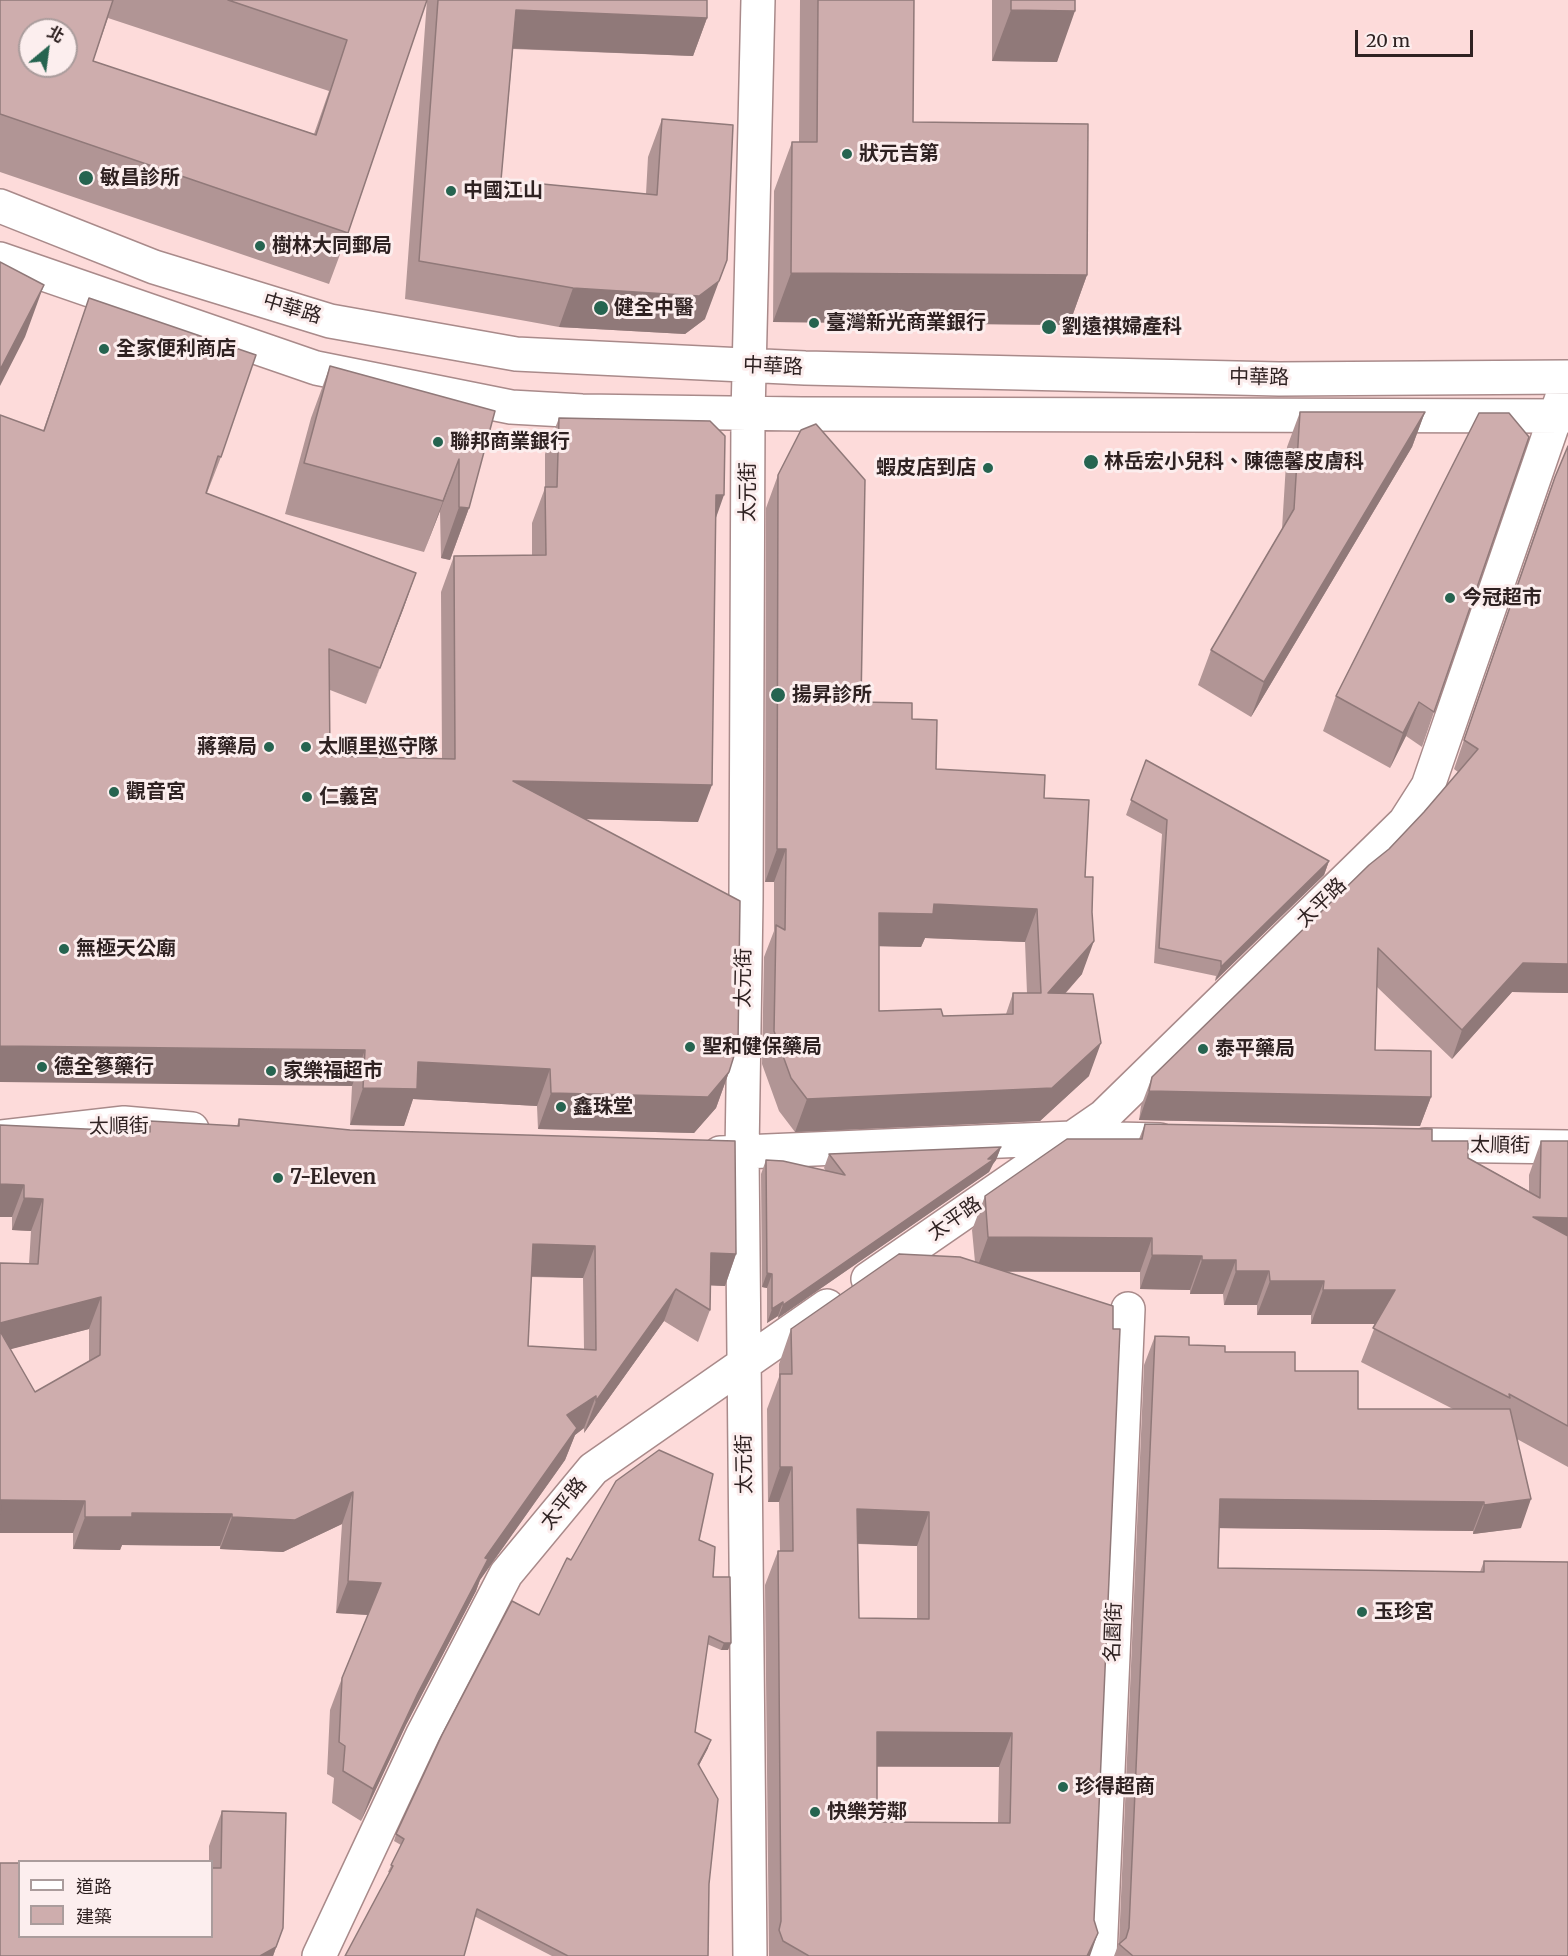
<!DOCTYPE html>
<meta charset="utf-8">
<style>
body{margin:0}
#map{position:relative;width:1568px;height:1956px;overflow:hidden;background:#fddbda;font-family:Merriweather,"Noto Sans TC",serif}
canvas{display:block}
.legend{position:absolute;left:18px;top:1860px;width:195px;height:78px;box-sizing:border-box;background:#fceeee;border:2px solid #aa9c9c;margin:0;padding:8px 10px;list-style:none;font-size:18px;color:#2f2222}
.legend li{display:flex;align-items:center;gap:12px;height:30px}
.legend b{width:30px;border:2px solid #aa9c9c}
.north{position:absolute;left:18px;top:18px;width:60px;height:60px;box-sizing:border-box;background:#fceeee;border:2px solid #aa9c9c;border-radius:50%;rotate:29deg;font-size:16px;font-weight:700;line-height:24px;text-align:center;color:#2f2222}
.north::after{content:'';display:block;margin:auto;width:21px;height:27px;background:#266450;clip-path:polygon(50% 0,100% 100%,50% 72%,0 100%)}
.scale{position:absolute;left:1355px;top:30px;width:118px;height:27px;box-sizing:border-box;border:3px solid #2f2222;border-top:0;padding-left:8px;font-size:18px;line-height:21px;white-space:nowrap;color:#2f2222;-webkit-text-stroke:4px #fceeee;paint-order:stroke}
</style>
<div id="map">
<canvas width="1568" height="1956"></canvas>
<ul class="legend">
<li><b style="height:8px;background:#fff"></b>道路</li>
<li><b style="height:16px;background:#ceadad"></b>建築</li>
</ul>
<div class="north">北</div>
<div class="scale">20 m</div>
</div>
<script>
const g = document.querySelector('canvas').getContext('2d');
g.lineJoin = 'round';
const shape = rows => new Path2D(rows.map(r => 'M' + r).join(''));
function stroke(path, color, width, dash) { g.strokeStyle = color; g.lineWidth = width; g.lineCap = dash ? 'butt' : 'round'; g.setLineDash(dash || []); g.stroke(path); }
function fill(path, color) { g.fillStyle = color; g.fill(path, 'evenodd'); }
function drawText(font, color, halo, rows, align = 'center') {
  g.font = font + ' Merriweather,"Noto Sans TC",serif'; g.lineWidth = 6; g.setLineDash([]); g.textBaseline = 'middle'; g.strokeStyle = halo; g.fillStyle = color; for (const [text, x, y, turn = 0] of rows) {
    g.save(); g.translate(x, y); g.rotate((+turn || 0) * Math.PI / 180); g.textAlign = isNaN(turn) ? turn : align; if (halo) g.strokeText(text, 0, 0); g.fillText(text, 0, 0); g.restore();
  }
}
const minor = shape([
 [0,206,154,267,330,321,516,354,805,368,1279,379,1568,377],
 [0,259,316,368,511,407,582,411,802,414,1568,416],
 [0,1137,124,1123,192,1129],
 [1425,1145,1568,1147],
 [720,1153,1072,1138,1160,1140],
 [868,1279,1104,1116,1405,822,1428,786,1568,380],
 [319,1956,423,1734,506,1574,593,1469,827,1306],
 [750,1956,742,1153,746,900,748,414,758,0],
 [1100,1956,1128,1309]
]);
stroke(minor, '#a98a8a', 36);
stroke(minor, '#fff', 33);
fill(shape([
 [0,0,427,0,348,233,329,284,0,172],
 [108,18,329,91,314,134,93,61],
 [427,0,707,0,707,18,693,56,513,49,501,180,646,194,648,157,662,119,705,319,685,334,559,327,405,299],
 [800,0,914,0,913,122,1087,275,1069,325,773,322,774,191,792,142,799,142],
 [992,0,1075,0,1057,62,992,61],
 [89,298,221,457,207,493,206,493,416,573,366,704,330,690,330,756,442,759,441,592,454,556,532,555,532,523,545,488,545,454,559,418,716,517,698,822,585,819,729,1072,716,1108,694,1133,538,1129,537,1106,413,1099,404,1126,350,1125,352,1086,43,431],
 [330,366,495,411,469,508,450,560,441,558,440,511,424,552,285,514,311,418],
 [1300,412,1425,412,1412,447,1251,717,1198,685,1211,650,1282,529,1287,447],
 [1479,413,1434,712,1422,747,1406,736,1390,768,1323,731,1336,696],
 [1568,446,1568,993,1512,992,1452,1059,1377,987,1375,1050,1431,1097,1420,1126,1139,1120,1141,1106,1152,1077,1389,849,1424,812,1458,772,1454,769,1544,506,1555,477],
 [778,475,861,702,912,719,936,769,1044,798,1085,877,1082,974,1065,994,1089,1076,1040,1121,795,1132,779,1111,762,1064,764,957,774,931,774,882,765,882,766,508],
 [925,938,1025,942,1027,993,1013,993,1006,1014,943,1016,879,1011,879,946,921,947],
 [1146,760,1329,861,1324,875,1215,981,1216,976,1154,963,1162,834,1126,815],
 [239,1119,736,1254,725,1286,710,1285,710,1310,698,1342,664,1321,584,1433,584,1428,575,1435,565,1460,480,1580,476,1591,406,1725,361,1821,332,1803,334,1778,327,1774,330,1710,342,1678,368,1615,336,1613,342,1524,283,1552,220,1549,220,1546,122,1545,120,1550,73,1549,73,1533,0,1533,0,1263,29,1264,31,1231,12,1230,12,1217,0,1125,147,1132,150,1121,237,1126],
 [531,1277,583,1278,584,1349,528,1346],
 [89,1329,89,1361,35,1392,10,1349],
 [1145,1124,1432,1141,1468,1158,1529,1191,1529,1175,1541,1141,1568,1141,1568,1467,1517,1439,1521,1528,1473,1534,1473,1531,1219,1528,1218,1568,1480,1572,1484,1561,1568,1956,1114,1956,1119,1943,1144,1365,1155,1336,1189,1345,1225,1352,1295,1371,1358,1409,1453,1409,1361,1362,1376,1324,1311,1324,1311,1315,1257,1315,1257,1305,1224,1305,1223,1294,1190,1294,1190,1290,1140,1289,1140,1272,1006,1272,1090,1956,769,1956,765,1585,778,1551,780,1551,779,1502,768,1502,767,1409,779,1377,779,1364,791,1329,975,1262,972,1230,985,1196,1139,1139],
 [858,1544,917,1546,917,1619,859,1618],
 [877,1767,999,1767,998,1823,877,1822],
 [1001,1147,996,1160,993,1164,989,1172,778,1318,778,1316,767,1323,767,1288,762,1287,761,1174,766,1160,826,1171,824,1168,829,1154],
 [699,1540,713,1577,731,1643,728,1650,721,1650,707,1644,695,1732,708,1748,699,1765,709,1884,708,1956,552,1956,388,1872,401,1845,394,1841,396,1834,539,1615,571,1560],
 [222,1811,283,1928,273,1956,0,1956,212,1936,212,1862,209,1862,209,1846]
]), '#b19595');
fill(shape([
 [516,10,707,18,693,56,502,48],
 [1011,10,1075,11,1057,62,992,61],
 [727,260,705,319,685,334,559,327,573,288],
 [791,273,1087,275,1069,325,773,322],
 [44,285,25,337,0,386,0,370],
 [1425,412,1412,447,1251,717,1264,682],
 [459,459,440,511,424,552,443,501],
 [716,495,724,495,711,532],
 [459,507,469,508,450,560,441,558],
 [416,573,403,610,366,704,380,668],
 [1419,702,1406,736,1390,768,1403,733],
 [513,781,712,785,698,822,500,817],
 [777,849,786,849,774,882,765,882],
 [1329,861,1324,875,1215,981,1221,967],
 [934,904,1037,909,1025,942,925,938,921,947,867,946,879,913],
 [1094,941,1082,974,1036,1026,1048,993],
 [1523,963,1568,964,1568,993,1512,992,1452,1059,1462,1030],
 [1101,1043,1089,1076,1040,1121,795,1132,807,1099],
 [0,1046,365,1050,352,1086,0,1082],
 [418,1062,550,1069,537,1106,413,1099,404,1126,350,1125,363,1088],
 [729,1072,716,1108,694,1133,538,1129,551,1093],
 [1149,1091,1431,1097,1420,1126,1139,1120],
 [1001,1147,996,1160,993,1164,989,1172,778,1318,783,1305,988,1159],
 [0,1184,24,1185,12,1217,0,1217],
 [24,1198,43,1199,31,1231,12,1230],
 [1533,1217,1568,1218,1568,1252],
 [988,1237,1152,1238,1140,1272,976,1271],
 [533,1244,595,1246,583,1278,521,1276],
 [711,1253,736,1254,725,1286,699,1285],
 [1152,1255,1202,1256,1190,1290,1140,1289],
 [1202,1260,1236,1260,1223,1294,1190,1294],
 [1236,1271,1269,1271,1257,1305,1224,1305],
 [767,1273,772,1274,767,1288,762,1287],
 [1270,1281,1324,1281,1311,1315,1257,1315],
 [676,1289,664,1321,584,1433,596,1401],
 [1323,1290,1395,1290,1382,1324,1311,1324],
 [101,1297,89,1329,0,1352,0,1323],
 [783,1302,778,1316,767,1323,772,1309],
 [596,1396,584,1428,575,1435,565,1460,480,1580,476,1591,406,1725,361,1821,373,1789,418,1693,485,1558,567,1415],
 [780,1467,792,1467,779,1502,768,1502],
 [353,1492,342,1524,283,1552,220,1549,232,1517],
 [1220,1499,1484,1502,1473,1531,1210,1528],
 [1531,1499,1521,1528,1473,1534,1484,1505],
 [1,1500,85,1501,73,1533,0,1533,0,1504],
 [857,1509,929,1512,917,1546,844,1543],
 [132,1513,232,1514,220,1546,122,1545,120,1550,73,1549,85,1517],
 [348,1581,381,1583,369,1615,336,1613],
 [724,1643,731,1643,728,1650,721,1650],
 [877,1732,1012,1733,999,1767,864,1766],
 [711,1740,708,1748,696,1771,698,1764],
 [283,1928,273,1956,260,1956],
 [1098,1933,1090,1956,1087,1956]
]), '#907979');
const building = shape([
 [0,0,113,0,93,61,316,135,347,40,228,0,427,0,348,233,0,114,0,0],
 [30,30,66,30,66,66,30,66,30,30],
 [438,0,707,0,707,18,516,10,501,180,657,195,662,119,733,125,727,260,719,281,699,296,573,288,419,261,438,0],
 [818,0,914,0,913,122,1088,124,1087,275,791,273,792,142,817,142,818,0],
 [1011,0,1075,0,1075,11,1011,10,1011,0],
 [0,262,44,285,0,370,0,262],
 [89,298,256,355,221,457,218,456,206,493,416,573,380,668,329,649,330,756,455,759,454,556,546,555,545,487,557,487,559,418,710,421,725,436,724,495,716,495,712,785,513,781,740,901,738,1043,729,1072,708,1097,551,1093,550,1069,418,1062,417,1089,363,1088,365,1050,0,1046,0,415,44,431,89,298],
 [330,366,495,411,469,508,459,507,459,459,443,501,304,463,330,366],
 [1300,412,1425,412,1264,682,1211,650,1294,509,1300,412],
 [1479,413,1509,413,1529,437,1434,712,1419,702,1403,733,1336,696,1479,413],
 [816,424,865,480,861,702,912,703,912,719,937,720,936,769,1045,775,1044,798,1089,800,1085,877,1093,877,1092,912,1094,941,1048,993,1093,994,1101,1043,1052,1088,807,1099,791,1078,774,1031,776,925,785,930,786,849,777,849,778,475,801,430,816,424],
 [934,904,1037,909,1041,993,1013,993,1013,1014,943,1016,941,1009,879,1011,879,913,933,914,934,904],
 [1568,446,1568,964,1523,963,1462,1030,1378,948,1375,1050,1431,1051,1431,1097,1149,1091,1152,1077,1369,865,1389,849,1424,812,1478,749,1464,740,1555,477,1568,446],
 [1146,760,1329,861,1221,967,1221,961,1159,948,1167,820,1131,800,1146,760],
 [239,1119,350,1130,735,1141,736,1254,711,1253,710,1310,676,1289,596,1401,596,1396,567,1415,577,1428,485,1558,488,1559,418,1693,373,1789,343,1771,345,1746,339,1742,342,1678,381,1583,348,1581,353,1492,295,1520,232,1517,232,1514,132,1513,132,1517,85,1517,85,1501,1,1500,0,1514,0,1331,35,1392,100,1355,101,1297,0,1323,0,1263,38,1264,43,1199,24,1198,24,1185,0,1184,0,1125,150,1132,150,1121,239,1126,239,1119],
 [533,1244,595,1246,596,1350,528,1346,533,1244],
 [1145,1124,1432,1129,1432,1141,1468,1141,1468,1158,1540,1198,1541,1141,1568,1141,1568,1218,1533,1217,1568,1236,1568,1426,1509,1394,1510,1398,1373,1328,1395,1290,1323,1290,1324,1281,1270,1281,1269,1271,1236,1271,1236,1260,1202,1260,1202,1256,1152,1255,1152,1238,988,1237,985,1196,1067,1139,1142,1139,1145,1124],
 [1001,1147,988,1159,994,1159,783,1305,783,1302,772,1309,772,1274,767,1273,766,1160,783,1161,845,1175,829,1154,1001,1147],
 [899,1254,960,1257,1113,1306,1113,1329,1120,1329,1094,1920,1098,1933,1087,1956,809,1956,783,1941,779,1930,781,1921,778,1551,793,1551,792,1467,780,1467,780,1374,792,1374,791,1329,899,1254],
 [857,1509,929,1512,929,1619,859,1618,857,1509],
 [877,1732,1012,1733,1010,1823,877,1822,877,1732],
 [1155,1336,1189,1337,1189,1345,1225,1346,1225,1352,1295,1352,1295,1371,1358,1371,1358,1409,1510,1409,1531,1499,1484,1505,1484,1502,1220,1499,1218,1568,1484,1572,1484,1561,1568,1562,1568,1956,1133,1956,1119,1944,1126,1938,1129,1928,1155,1336],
 [659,1450,713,1474,699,1540,715,1547,713,1577,730,1577,731,1643,724,1643,709,1636,695,1732,711,1740,698,1764,718,1799,709,1884,708,1956,568,1956,477,1909,464,1956,345,1956,393,1866,391,1865,404,1839,396,1834,442,1735,512,1601,539,1615,567,1558,571,1560,616,1481,659,1450],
 [222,1811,286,1813,283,1928,276,1947,260,1956,0,1956,0,1863,20,1863,20,1936,212,1936,212,1868,221,1868,222,1811]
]);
fill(building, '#ceadad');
stroke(building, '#907979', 1.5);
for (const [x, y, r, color] of [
 [847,154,6,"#266450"],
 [86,178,8,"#266450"],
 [451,191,6,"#266450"],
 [260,246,6,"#266450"],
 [601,308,8,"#266450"],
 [814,323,6,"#266450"],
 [1049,327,8,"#266450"],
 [104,349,6,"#266450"],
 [438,442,6,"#266450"],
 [1091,462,8,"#266450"],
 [988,468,6,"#266450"],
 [1450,598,6,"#266450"],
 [778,695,8,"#266450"],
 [269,747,6,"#266450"],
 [306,747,6,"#266450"],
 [114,792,6,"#266450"],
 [307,797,6,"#266450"],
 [64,949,6,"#266450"],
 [690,1047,6,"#266450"],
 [1203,1049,6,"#266450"],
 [42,1067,6,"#266450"],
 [271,1071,6,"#266450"],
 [561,1107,6,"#266450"],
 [278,1178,6,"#266450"],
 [1362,1612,6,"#266450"],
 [1063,1787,6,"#266450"],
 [815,1812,6,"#266450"]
]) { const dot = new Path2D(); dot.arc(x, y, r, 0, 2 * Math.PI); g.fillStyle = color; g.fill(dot); stroke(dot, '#fceeee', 2); }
drawText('bold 20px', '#2f2222', '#fceeee', [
 ["狀元吉第",859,154],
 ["敏昌診所",100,178],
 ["中國江山",463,191],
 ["樹林大同郵局",272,246],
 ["健全中醫",614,308],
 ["臺灣新光商業銀行",826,323],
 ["劉遠祺婦產科",1062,327],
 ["全家便利商店",116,349],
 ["聯邦商業銀行",450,442],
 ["林岳宏小兒科、陳德馨皮膚科",1104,462],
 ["蝦皮店到店",976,468,"right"],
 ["今冠超市",1462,598],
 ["揚昇診所",792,695],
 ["蔣藥局",257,747,"right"],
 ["太順里巡守隊",318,747],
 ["觀音宮",126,792],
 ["仁義宮",319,797],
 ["無極天公廟",76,949],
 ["聖和健保藥局",702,1047],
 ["泰平藥局",1215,1049],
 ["德全篸藥行",54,1067],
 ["家樂福超市",283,1071],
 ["鑫珠堂",573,1107],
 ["7-Eleven",290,1178],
 ["玉珍宮",1374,1612],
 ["珍得超商",1075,1787],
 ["快樂芳鄰",827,1812]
], 'left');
drawText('20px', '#2f2222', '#fceeee', [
 ["中華路",292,309,17],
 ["中華路",773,367,2],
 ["中華路",1259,378,1],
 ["太元街",748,492,-90],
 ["太平路",1322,903,-44],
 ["太元街",744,978,-89],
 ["太順街",119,1127,-1],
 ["太順街",1500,1146,1],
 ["太平路",955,1219,-35],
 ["太元街",745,1464,-91],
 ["太平路",564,1504,-51],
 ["名園街",1114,1632,-88]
]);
</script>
